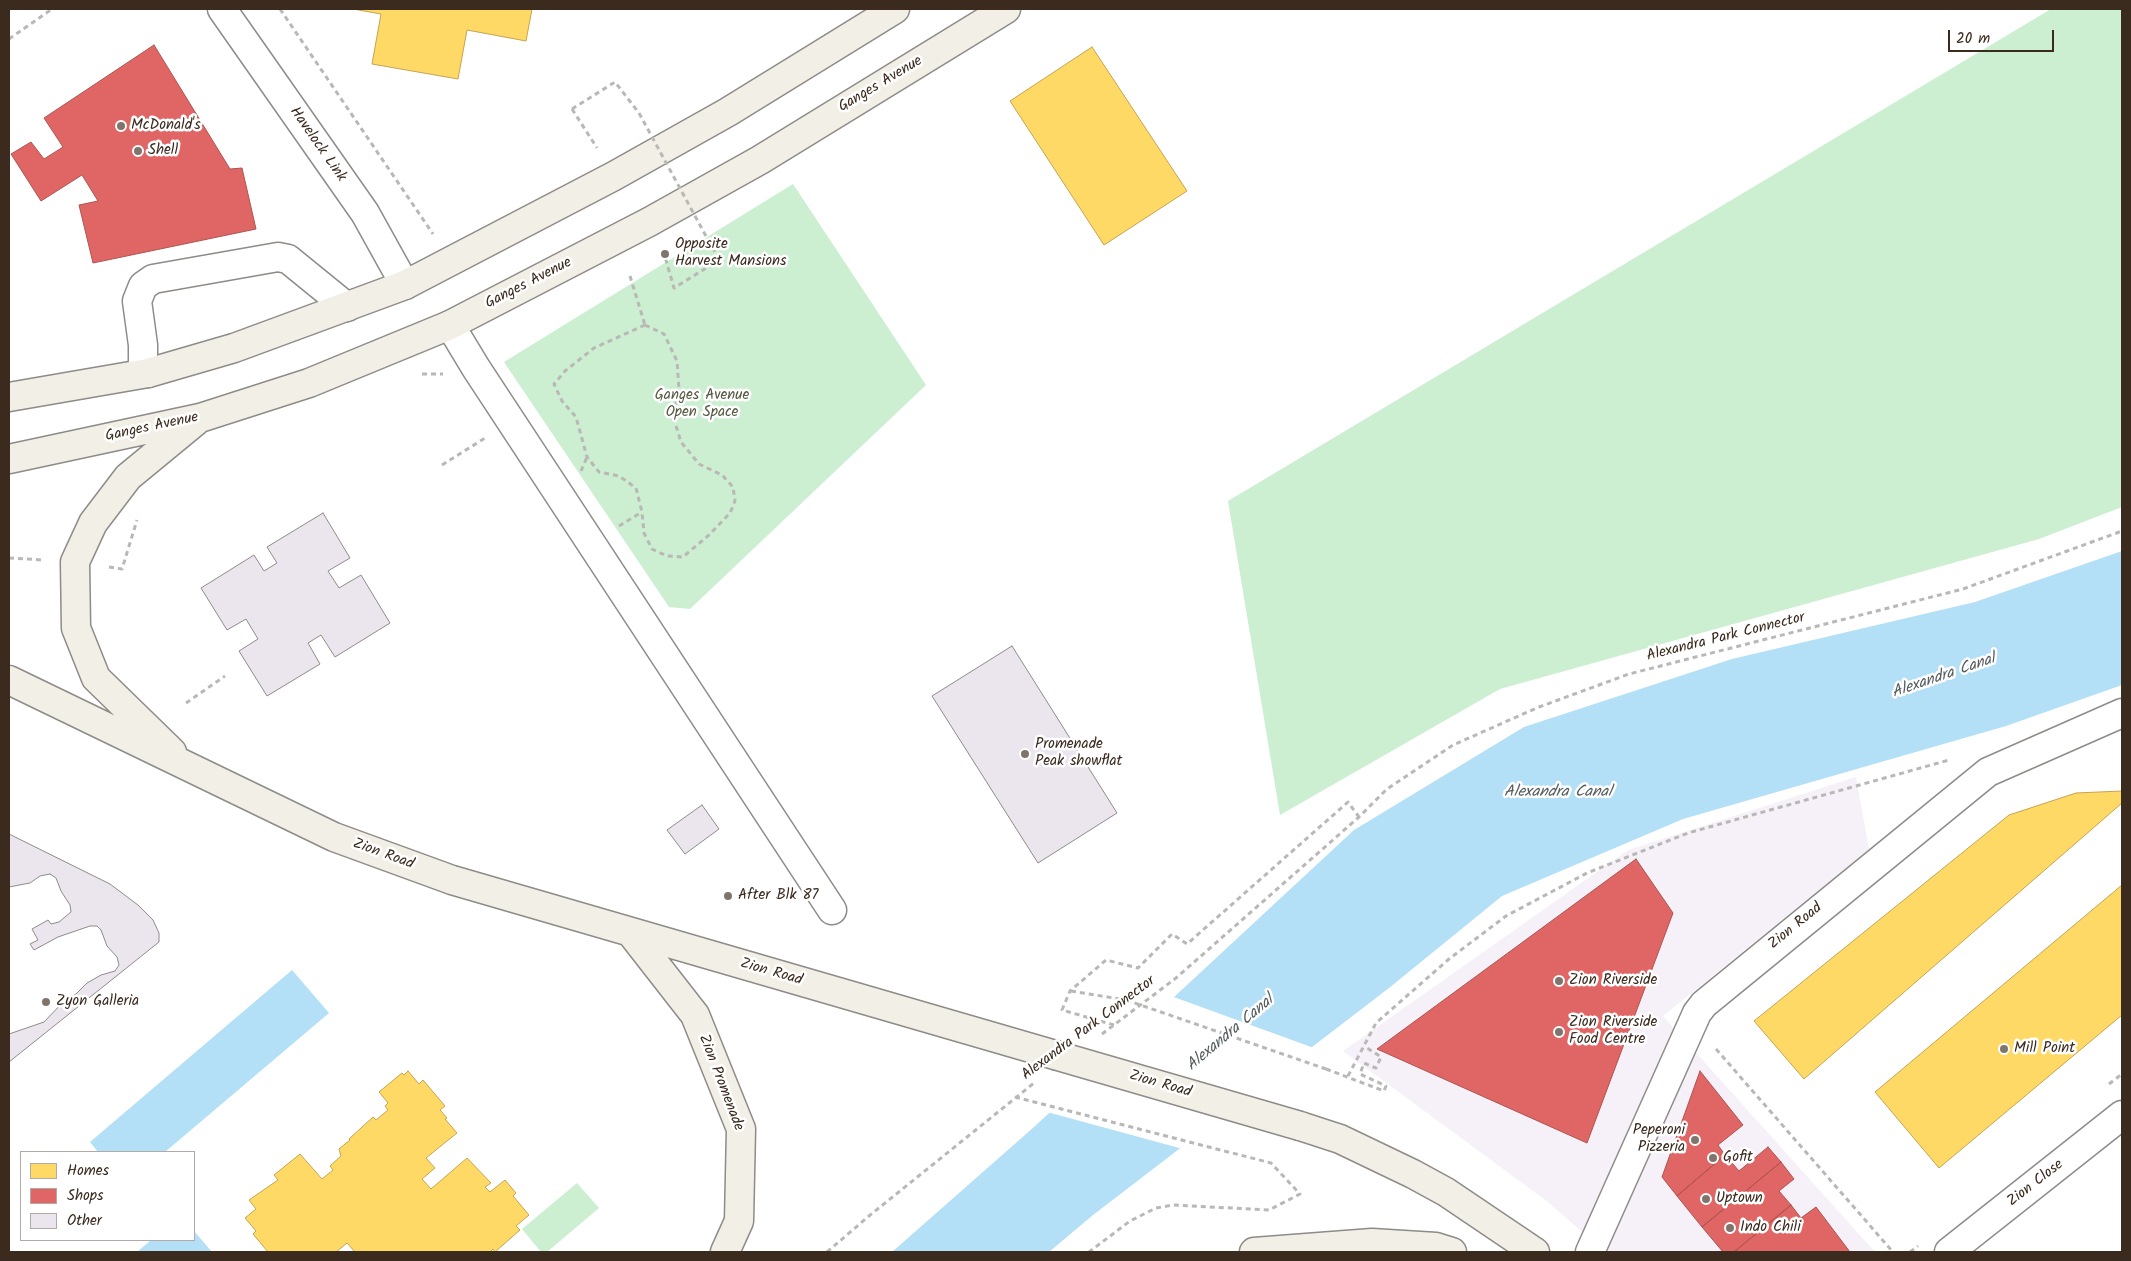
<!DOCTYPE html>
<style>
body{margin:0}
#map{position:relative;width:2131px;height:1261px;overflow:hidden;background:#fff;font-family:Kalam,sans-serif}
canvas{display:block}
.frame{position:absolute;inset:0;border:10px solid #3b2a1e;pointer-events:none}
.legend{position:absolute;left:20px;top:1151px;width:175px;height:90px;box-sizing:border-box;background:#fff;border:1px solid #b1aaa5;margin:0;padding:6px 9px;list-style:none;font-size:15px;color:#3b2a1e}
.legend li{display:flex;align-items:center;gap:10px;height:25px}
.legend b{width:25px;border:1px solid #b1aaa5}
.scale{position:absolute;left:1948px;top:30px;width:106px;height:22px;box-sizing:border-box;border:2px solid #3b2a1e;border-top:0;padding-left:6px;font-size:15px;line-height:18px;white-space:nowrap;color:#3b2a1e;-webkit-text-stroke:4px #fff;paint-order:stroke}
</style>
<div id="map">
<canvas width="2131" height="1261"></canvas>
<div class="frame"></div>
<ul class="legend">
<li><b style="height:14px;background:#ffd966"></b>Homes</li>
<li><b style="height:14px;background:#e06666"></b>Shops</li>
<li><b style="height:14px;background:#ebe5ee"></b>Other</li>
</ul>
<div class="scale">20 m</div>
</div>
<script>
const g = document.querySelector('canvas').getContext('2d');
g.lineJoin = 'round';
function fill(path, color) { g.fillStyle = color; g.fill(path, 'evenodd'); }
const shape = rows => new Path2D(rows.map(r => 'M' + r).join(''));
function stroke(path, color, width, dash) { g.strokeStyle = color; g.lineWidth = width; g.lineCap = dash ? 'butt' : 'round'; g.setLineDash(dash || []); g.stroke(path); }
function drawText(font, color, halo, rows, align = 'center') {
  g.font = font + ' Kalam,sans-serif'; g.lineWidth = 5; g.setLineDash([]); g.textBaseline = 'middle'; g.strokeStyle = halo; g.fillStyle = color; for (const [text, x, y, turn = 0] of rows) {
    g.save(); g.translate(x, y); g.rotate((+turn || 0) * Math.PI / 180); g.textAlign = isNaN(turn) ? turn : align; if (halo) g.strokeText(text, 0, 0); g.fillText(text, 0, 0); g.restore();
  }
}
fill(shape([
 [1856,777,1869,849,1663,1016,1875,1252,1605,1252,1548,1202,1343,1051,1628,850]
]), '#f6f1f8');
fill(shape([
 [2051,9,2122,9,2122,507,2039,539,1500,689,1280,815,1228,501],
 [793,184,926,385,690,609,669,607,504,362],
 [577,1183,599,1208,547,1252,541,1252,522,1229]
]), '#ccefd1');
fill(shape([
 [2122,551,2122,685,2006,726,1683,819,1502,896,1389,988,1093,1215,1049,1252,892,1252,1034,1127,1354,830,1524,727,1732,659,1975,602],
 [292,970,329,1013,165,1152,98,1152,90,1142],
 [194,1231,212,1252,137,1252,151,1240,194,1240]
]), '#b3dff7');
fill(shape([
 [1171,996,1314,1048,1183,1149,1047,1112]
]), '#fff');
const homes = shape([
 [353,9,532,9,526,41,467,30,458,79,372,64,381,14,353,9],
 [1092,47,1187,191,1104,245,1010,101,1092,47],
 [2122,791,2122,803,1804,1079,1754,1021,2009,815,2076,793,2122,791],
 [2122,885,2122,1015,1939,1168,1875,1092,2122,885],
 [408,1071,419,1084,423,1080,445,1106,440,1110,447,1118,445,1119,457,1133,426,1158,435,1168,422,1179,431,1189,467,1158,491,1183,485,1187,490,1192,505,1180,516,1193,513,1196,529,1215,516,1226,520,1230,495,1252,493,1249,490,1252,355,1252,347,1243,336,1252,268,1252,253,1234,256,1231,245,1218,256,1209,249,1200,278,1180,274,1175,300,1154,322,1179,333,1170,330,1166,341,1156,339,1149,350,1140,349,1139,373,1117,376,1120,388,1110,385,1106,388,1103,379,1092,402,1073,404,1075,408,1071]
]);
fill(homes, '#ffd966');
stroke(homes, '#c4a450', 1);
const shops = shape([
 [154,45,230,169,242,168,256,229,93,263,79,205,98,201,82,175,41,201,11,154,31,142,44,159,63,147,44,118,154,45],
 [1636,859,1673,913,1587,1143,1377,1049,1636,859],
 [1700,1071,1743,1125,1718,1145,1725,1155,1677,1196,1662,1177,1700,1071],
 [1768,1147,1781,1162,1702,1227,1677,1196,1725,1155,1739,1171,1768,1147],
 [1781,1162,1794,1179,1779,1191,1791,1205,1734,1252,1723,1252,1702,1227,1781,1162],
 [1791,1205,1801,1218,1816,1207,1850,1252,1734,1252,1791,1205]
]);
fill(shops, '#e06666');
stroke(shops, '#ae5450', 1);
const building = shape([
 [323,513,350,558,328,571,339,588,361,575,390,623,335,657,321,635,308,643,320,664,267,696,239,651,258,639,246,619,227,630,201,588,254,555,264,571,277,563,267,547,323,513],
 [1012,646,1117,813,1038,863,932,696,1012,646],
 [702,805,719,829,685,854,667,830,702,805],
 [9,834,110,884,138,905,153,920,159,933,159,942,9,1062,9,834],
 [50,874,56,878,61,891,70,905,71,912,59,922,51,924,48,920,32,929,38,940,30,944,34,950,58,937,90,926,97,926,101,930,107,946,117,957,119,965,115,971,101,975,87,983,76,994,64,1001,44,1022,9,1034,9,887,30,883,40,876,50,874]
]);
fill(building, '#ebe5ee');
stroke(building, '#8e8b88', 1);
const minor = shape([
 [222,9,365,213,405,285],
 [450,325,476,368,832,910],
 [148,373,143,363,143,345,137,301,143,286,153,279,278,257,288,259,347,307],
 [1590,1252,1697,1013,1704,1004,1988,772,2122,713],
 [1949,1252,2122,1115]
]);
const major = shape([
 [9,397,148,373,234,348,405,285,614,176,728,112,895,9],
 [9,459,200,418,309,383,450,325,649,222,760,160,1006,9],
 [9,680,334,837,452,880,1055,1055],
 [172,752,96,678,76,628,75,562,93,523,128,477,196,421],
 [631,933,695,1015,741,1129,739,1221,725,1252],
 [1300,1126,1340,1139,1413,1174,1446,1192,1535,1252],
 [1254,1252,1372,1243,1436,1247,1452,1252]
]);
stroke(minor, '#8e8b88', 31);
stroke(major, '#8e8b88', 31);
stroke(shape([
 [280,9,433,234],
 [9,39,52,9],
 [572,109,597,148],
 [663,250,674,288,719,260],
 [630,276,645,325],
 [645,325,664,334,677,361,679,389,673,416,681,442,699,464,722,475,733,487,735,501,730,513,709,535,683,557,667,556,652,549,644,533,642,512,636,488,619,476,599,472,587,457,576,417,562,401,554,384,565,371,594,348,645,325],
 [422,374,443,374],
 [442,465,485,438],
 [581,471,587,457],
 [619,526,642,512],
 [9,558,43,560],
 [109,567,122,569,137,520],
 [186,703,225,676],
 [1071,991,1126,1000],
 [1114,1025,1062,1010,1070,991,1106,960,1138,968,1172,934,1187,944,1348,802,1359,817],
 [1102,1034,1176,978,1359,817,1387,789,1453,745,1539,707,1629,674,1963,589,2122,531],
 [1716,1049,1893,1252],
 [1326,1069,1384,1091,1386,1086,1360,1074,1364,1063,1376,1068,1381,1057,1364,1046],
 [1348,1076,1376,1023,1449,959,1506,916,1587,873,1688,833,1949,760],
 [2109,1084,2122,1074],
 [1015,1097,1271,1163,1300,1194,1269,1210,1173,1205,1156,1208,1130,1221,1089,1252],
 [827,1252,869,1216,1034,1083],
 [1910,1252,1918,1246]
]), '#b9b8b6', 3, [5, 4]);
stroke(minor, '#fff', 28);
stroke(major, '#f2efe6', 28);
const majorBridge = shape([
 [1055,1055,1300,1126]
]);
stroke(majorBridge, '#8e8b88', 31, []);
stroke(shape([
 [572,109,615,82,639,113,719,260],
 [1126,1000,1326,1069]
]), '#b9b8b6', 3, [5, 4]);
stroke(majorBridge, '#f2efe6', 28);
for (const [x, y, r, color] of [
 [121,126,5,"#80756d"],
 [138,151,5,"#80756d"],
 [665,254,5,"#80756d"],
 [1025,754,5,"#80756d"],
 [728,896,5,"#80756d"],
 [1559,981,5,"#80756d"],
 [46,1002,5,"#80756d"],
 [1559,1032,5,"#80756d"],
 [2004,1049,5,"#80756d"],
 [1695,1140,5,"#80756d"],
 [1713,1158,5,"#80756d"],
 [1706,1199,5,"#80756d"],
 [1730,1228,5,"#80756d"]
]) { const dot = new Path2D(); dot.arc(x, y, r, 0, 2 * Math.PI); g.fillStyle = color; g.fill(dot); stroke(dot, '#fff', 2); }
drawText('15px', '#3b2a1e', '#fff', [
 ["Ganges Avenue",881,85,-31],
 ["Havelock Link",317,145,55],
 ["Ganges Avenue",529,284,-27],
 ["Ganges Avenue",152,428,-12],
 ["Alexandra Park Connector",1726,638,-14],
 ["Zion Road",383,855,20],
 ["Zion Road",1796,927,-39],
 ["Zion Road",771,973,16],
 ["Alexandra Park Connector",1089,1029,-37],
 ["Zion Promenade",720,1083,69],
 ["Zion Road",1160,1085,16],
 ["Zion Close",2036,1184,-38]
]);
drawText('15px', '#3b2a1e', '#fff', [
 ["McDonald's",131,126],
 ["Shell",148,151],
 ["Opposite",675,245],
 ["Harvest Mansions",675,262],
 ["Promenade",1035,745],
 ["Peak showflat",1035,762],
 ["After Blk 87",738,896],
 ["Zion Riverside",1569,981],
 ["Zyon Galleria",56,1002],
 ["Zion Riverside",1569,1023],
 ["Food Centre",1569,1040],
 ["Mill Point",2014,1049],
 ["Peperoni",1685,1131,"right"],
 ["Pizzeria",1685,1148,"right"],
 ["Gofit",1723,1158],
 ["Uptown",1716,1199],
 ["Indo Chili",1740,1228]
], 'left');
drawText('15px', '#555841', '#fff', [
 ["Ganges Avenue",702,396],
 ["Open Space",702,413]
]);
drawText('italic 16px', '#555c5e', '#fff', [
 ["Alexandra Canal",1944,677,-19],
 ["Alexandra Canal",1558,793],
 ["Alexandra Canal",1231,1034,-40]
]);
</script>
